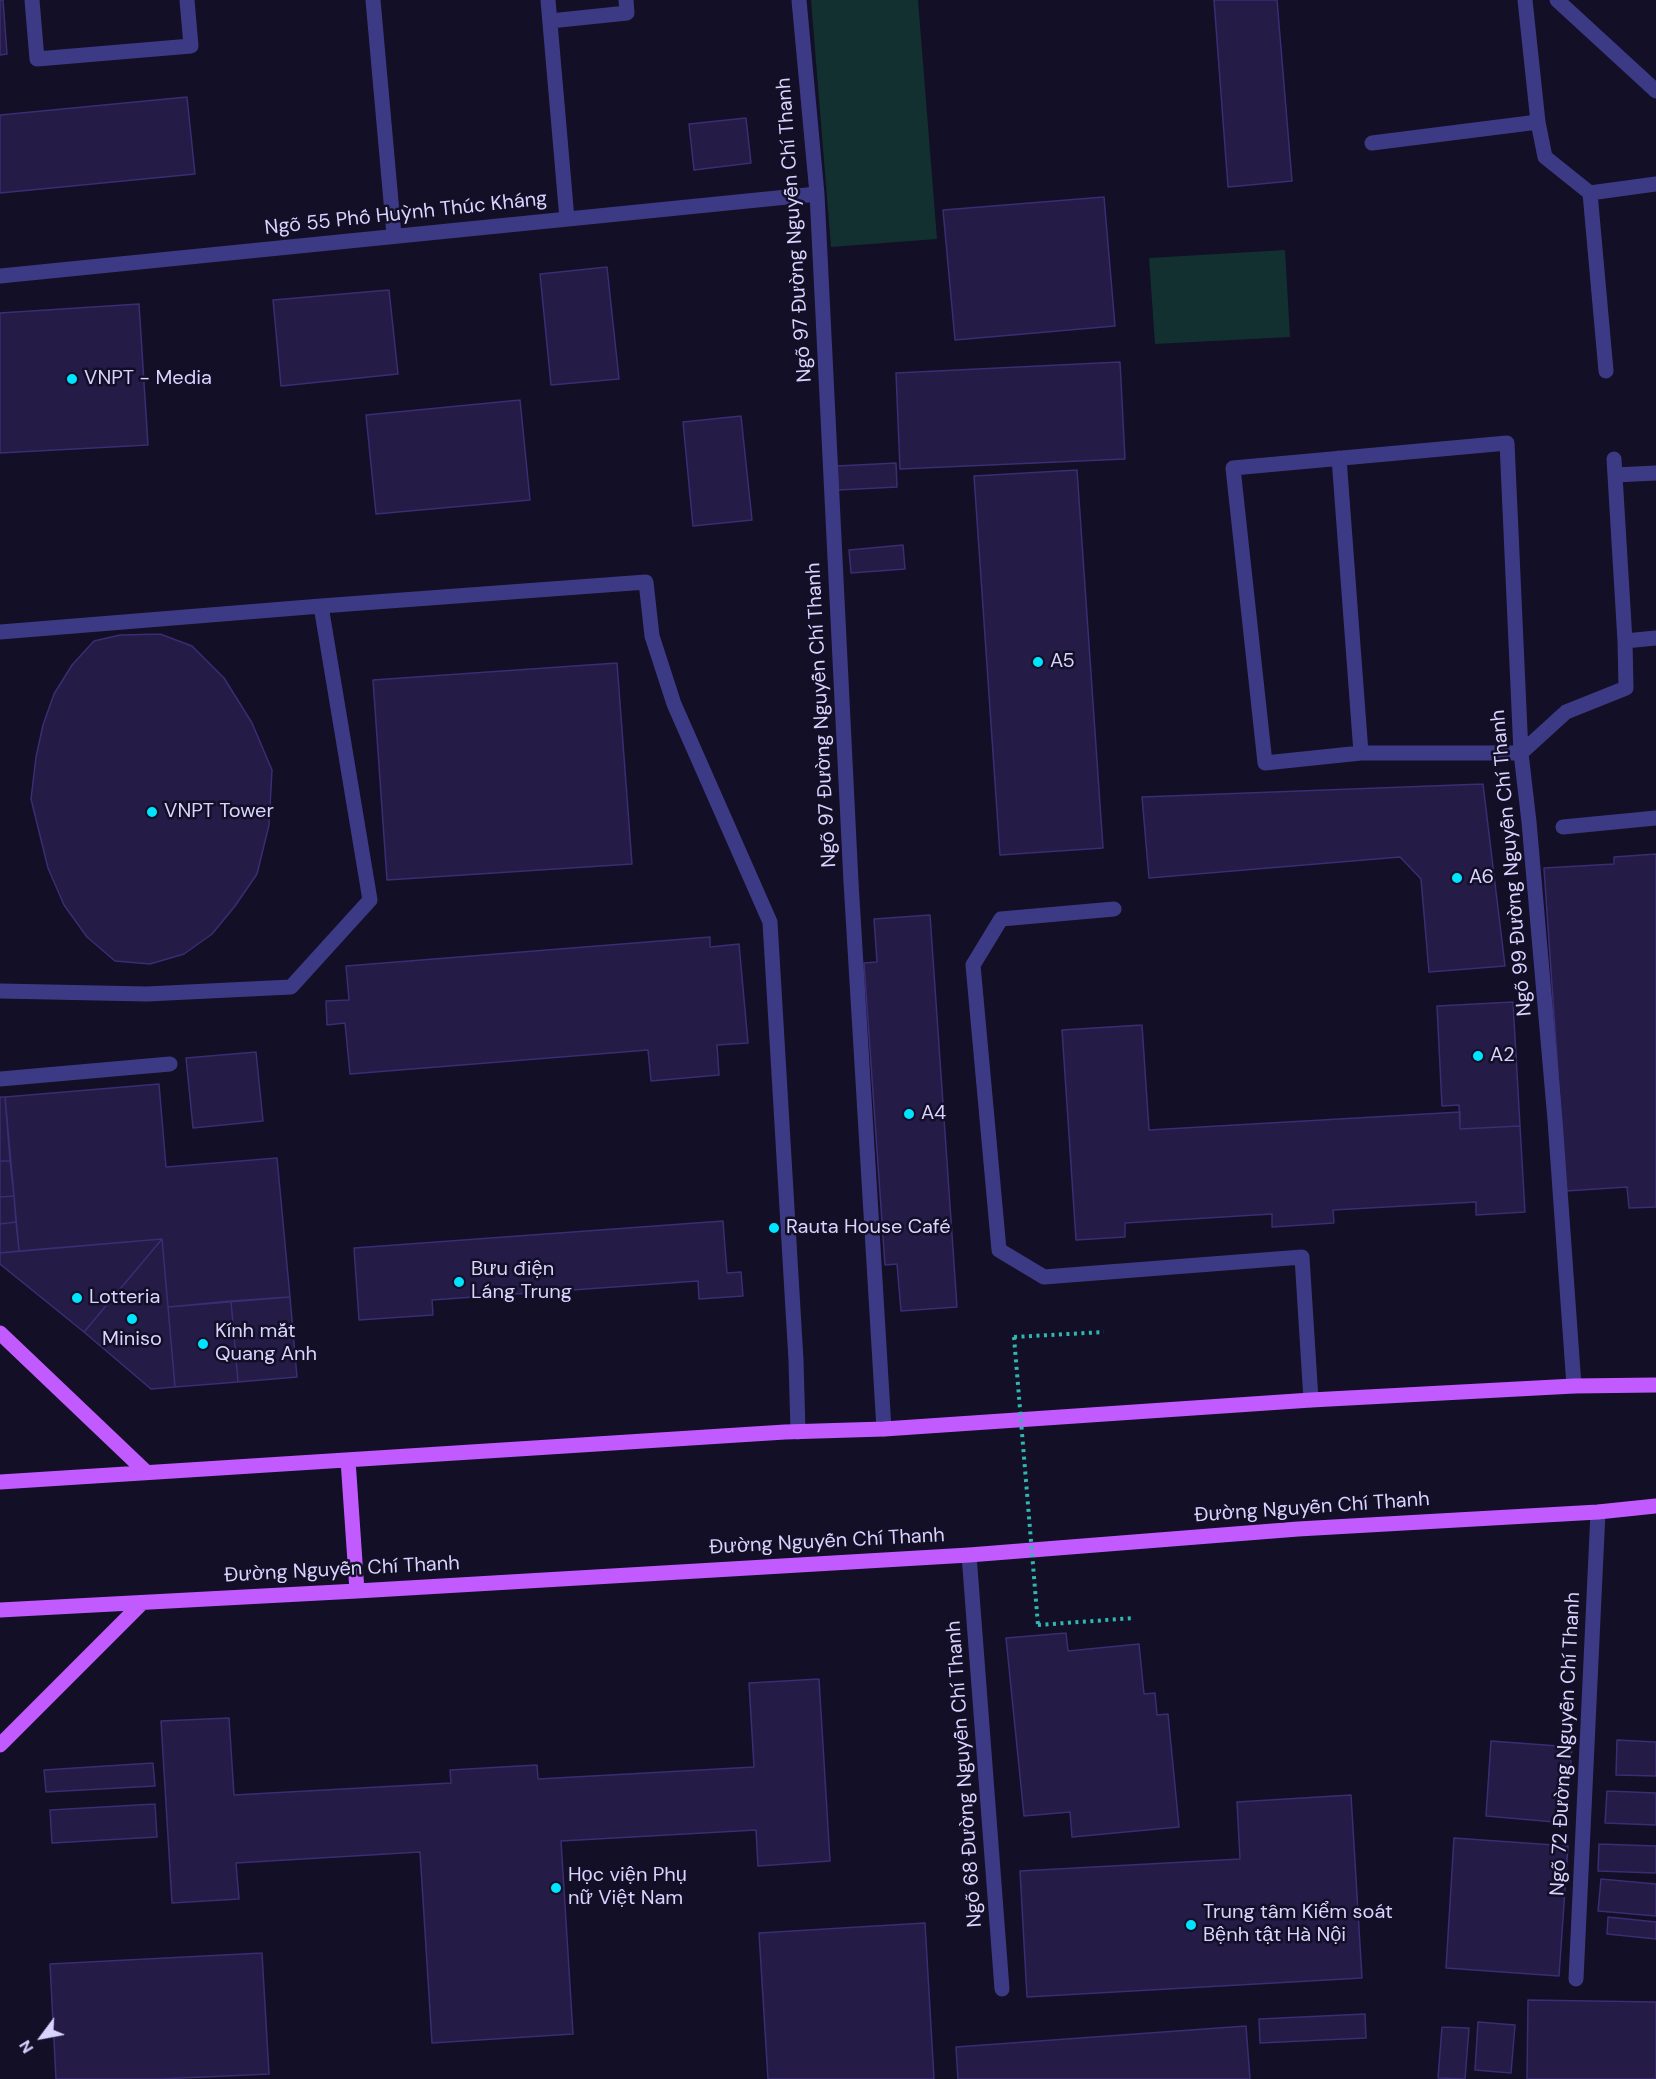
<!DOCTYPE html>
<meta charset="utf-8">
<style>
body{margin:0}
#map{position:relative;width:1656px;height:2079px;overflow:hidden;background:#130f26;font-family:"DM Sans",sans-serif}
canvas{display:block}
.north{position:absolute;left:12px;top:2007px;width:60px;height:60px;-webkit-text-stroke:4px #130f26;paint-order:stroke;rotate:238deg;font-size:16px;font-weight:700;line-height:24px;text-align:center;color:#d9d4ff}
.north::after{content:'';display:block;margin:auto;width:21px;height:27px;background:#d9d4ff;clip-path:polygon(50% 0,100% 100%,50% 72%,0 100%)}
</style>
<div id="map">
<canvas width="1656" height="2079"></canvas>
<div class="north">N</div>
</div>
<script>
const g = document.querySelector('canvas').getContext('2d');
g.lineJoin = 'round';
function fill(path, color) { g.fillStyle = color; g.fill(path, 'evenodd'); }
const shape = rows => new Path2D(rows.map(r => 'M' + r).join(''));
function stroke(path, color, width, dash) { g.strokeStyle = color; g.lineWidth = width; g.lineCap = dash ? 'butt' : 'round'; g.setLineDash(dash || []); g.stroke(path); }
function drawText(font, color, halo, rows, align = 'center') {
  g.font = font + ' "DM Sans",sans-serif'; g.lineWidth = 5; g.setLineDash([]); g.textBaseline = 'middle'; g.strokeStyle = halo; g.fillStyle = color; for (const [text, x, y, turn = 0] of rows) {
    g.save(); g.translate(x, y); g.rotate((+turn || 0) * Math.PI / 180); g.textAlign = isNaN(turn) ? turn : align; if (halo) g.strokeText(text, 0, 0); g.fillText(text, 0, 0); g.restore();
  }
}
fill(shape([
 [811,0,918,0,937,239,831,247],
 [1285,250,1290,337,1155,344,1149,258]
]), '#12302f');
const building = shape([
 [0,0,3,0,7,54,0,55,0,0],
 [1214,0,1277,0,1292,181,1228,187,1214,0],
 [187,97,195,174,0,193,0,115,187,97],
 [746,118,751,163,694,170,689,124,746,118],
 [1104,197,1115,326,955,340,943,210,1104,197],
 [607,267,619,379,551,385,540,274,607,267],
 [389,290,398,374,281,386,273,300,389,290],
 [139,304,148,445,0,453,0,313,139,304],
 [1120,362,1125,459,900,469,896,373,1120,362],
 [520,400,530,500,376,514,366,415,520,400],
 [741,416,752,520,693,526,683,422,741,416],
 [896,463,897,487,838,490,837,466,896,463],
 [1077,470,1103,848,1000,855,974,476,1077,470],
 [903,545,905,569,851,573,849,550,903,545],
 [160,634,192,646,224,678,252,723,272,770,269,825,257,874,235,906,212,934,184,954,150,964,115,961,87,937,64,905,48,868,31,799,36,757,43,725,54,694,72,665,94,641,120,635,160,634],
 [617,663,632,864,387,880,373,680,617,663],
 [1483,784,1505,966,1429,972,1421,879,1400,857,1149,878,1142,797,1483,784],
 [1656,854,1656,1207,1629,1208,1627,1187,1566,1191,1544,868,1614,864,1614,857,1656,854],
 [930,915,957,1307,901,1311,897,1264,885,1265,864,963,877,962,874,919,930,915],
 [710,937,710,947,739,944,748,1043,717,1045,719,1075,651,1081,648,1050,350,1074,345,1023,327,1025,326,1001,349,1000,346,966,710,937],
 [1513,1002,1520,1126,1460,1129,1459,1105,1442,1106,1437,1006,1513,1002],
 [1142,1025,1149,1130,1460,1112,1460,1129,1520,1126,1525,1212,1476,1215,1476,1202,1333,1210,1334,1223,1272,1227,1272,1214,1125,1223,1125,1237,1076,1240,1062,1030,1142,1025],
 [256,1052,263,1121,193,1128,186,1058,256,1052],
 [159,1084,166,1167,277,1158,290,1297,168,1307,162,1239,19,1251,5,1097,159,1084],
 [0,1097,5,1097,10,1161,0,1161,0,1097],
 [0,1161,10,1161,14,1196,0,1197,0,1161],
 [14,1196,16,1222,0,1224,0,1197,14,1196],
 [723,1221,727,1273,741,1272,743,1296,699,1299,698,1281,432,1300,433,1315,359,1320,354,1248,723,1221],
 [16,1222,19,1251,0,1253,0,1224,16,1222],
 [162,1239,84,1332,0,1264,0,1253,162,1239],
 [162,1239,175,1387,151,1389,84,1332,162,1239],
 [290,1297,297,1377,238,1382,231,1301,290,1297],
 [231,1301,238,1382,175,1387,168,1307,231,1301],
 [1066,1633,1068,1651,1139,1644,1144,1694,1155,1693,1157,1715,1168,1714,1179,1827,1072,1837,1070,1812,1024,1816,1006,1638,1066,1633],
 [819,1679,830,1861,758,1866,756,1830,561,1841,573,2034,432,2043,420,1852,236,1863,239,1899,172,1903,161,1721,229,1718,234,1795,451,1783,450,1770,537,1765,538,1779,754,1767,749,1683,819,1679],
 [1617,1740,1656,1742,1656,1776,1616,1775,1617,1740],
 [1491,1741,1572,1747,1566,1823,1486,1816,1491,1741],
 [153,1763,155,1786,46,1792,44,1770,153,1763],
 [1607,1791,1656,1793,1656,1825,1605,1823,1607,1791],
 [1351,1795,1362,1978,1027,1997,1020,1871,1240,1859,1237,1802,1351,1795],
 [155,1804,157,1837,52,1843,50,1810,155,1804],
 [1454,1838,1568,1846,1559,1976,1446,1968,1454,1838],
 [1599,1844,1656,1846,1656,1873,1598,1871,1599,1844],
 [1601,1879,1656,1884,1656,1916,1598,1911,1601,1879],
 [1608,1917,1656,1922,1656,1939,1607,1934,1608,1917],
 [925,1923,934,2079,768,2079,759,1933,925,1923],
 [262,1953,269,2074,160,2079,56,2079,50,1964,262,1953],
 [1528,2000,1656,2002,1656,2079,1527,2079,1528,2000],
 [1365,2014,1366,2038,1260,2043,1259,2019,1365,2014],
 [1478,2022,1515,2025,1511,2073,1475,2070,1478,2022],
 [1246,2026,1250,2079,958,2079,956,2047,1246,2026],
 [1442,2027,1469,2028,1465,2079,1438,2078,1442,2027]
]);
fill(building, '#241b47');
stroke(building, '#3b2d73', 1.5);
stroke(shape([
 [1014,1337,1104,1332],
 [1038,1625,1134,1618]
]), '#2fb8b0', 4, [3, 4.5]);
stroke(shape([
 [32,0,37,59,191,46,187,0],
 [373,0,394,235],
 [548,0,567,219],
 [799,0,817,194,851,882,884,1429],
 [1525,0,1538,122,1545,157,1590,193,1656,184],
 [1557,0,1656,91],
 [550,21,627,13,626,0],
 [1372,143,1538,122],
 [1590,193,1606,371],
 [0,276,817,194],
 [1339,458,1361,753],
 [1615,475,1656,473],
 [0,632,321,606,646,582,652,636,674,704,770,922,796,1360,798,1432],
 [1625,641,1656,638],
 [1563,827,1656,818],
 [1114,909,1001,919,973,965,999,1250,1044,1277,1302,1257,1311,1400],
 [0,991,147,994,291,987,370,900,321,606],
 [0,1079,170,1064],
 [1574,1386,1555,1120,1529,822,1521,753,1507,443,1233,468,1265,763,1361,753,1521,753,1566,712,1626,688,1625,641,1614,459],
 [969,1555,1002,1989],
 [1576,1979,1598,1512]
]), '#3d3a85', 15);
stroke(shape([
 [0,1333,145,1471],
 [348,1460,357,1591],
 [0,1482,785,1432,884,1429,1311,1400,1574,1386,1656,1385],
 [0,1610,357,1591,969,1555,1298,1529,1598,1512,1656,1506],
 [0,1745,142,1603]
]), '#c25bff', 15);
stroke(shape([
 [1014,1337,1038,1625]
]), '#2fb8b0', 4, [3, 4.5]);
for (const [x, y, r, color] of [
 [72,379,6,"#00e5ff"],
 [1038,662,6,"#00e5ff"],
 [152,812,6,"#00e5ff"],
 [1457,878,6,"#00e5ff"],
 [1478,1056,6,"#00e5ff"],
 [909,1114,6,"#00e5ff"],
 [774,1228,6,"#00e5ff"],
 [459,1282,6,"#00e5ff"],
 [77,1298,6,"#00e5ff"],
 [132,1319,6,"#00e5ff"],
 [203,1344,6,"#00e5ff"],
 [556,1888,6,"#00e5ff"],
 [1191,1925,6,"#00e5ff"]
]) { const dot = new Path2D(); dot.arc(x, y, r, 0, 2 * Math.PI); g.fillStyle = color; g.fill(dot); stroke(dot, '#130f26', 2); }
drawText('20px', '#d9d4ff', '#130f26', [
 ["Ngõ 55 Phố Huỳnh Thúc Kháng",406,214,-6],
 ["Ngõ 97 Đường Nguyễn Chí Thanh",795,230,-94],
 ["Ngõ 97 Đường Nguyễn Chí Thanh",822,715,-93],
 ["Ngõ 99 Đường Nguyễn Chí Thanh",1512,863,-95],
 ["Đường Nguyễn Chí Thanh",1312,1508,-4],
 ["Đường Nguyễn Chí Thanh",827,1542,-3],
 ["Đường Nguyễn Chí Thanh",342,1570,-3],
 ["Ngõ 72 Đường Nguyễn Chí Thanh",1566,1744,-87],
 ["Ngõ 68 Đường Nguyễn Chí Thanh",965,1774,-94]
]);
drawText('20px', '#d9d4ff', '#130f26', [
 ["VNPT - Media",84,379],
 ["A5",1050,662],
 ["VNPT Tower",164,812],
 ["A6",1469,878],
 ["A2",1490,1056],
 ["A4",921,1114],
 ["Rauta House Café",786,1228],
 ["Bưu điện",471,1270],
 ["Láng Trung",471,1293],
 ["Lotteria",89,1298],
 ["Kính mắt",215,1332],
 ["Quang Anh",215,1355],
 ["Miniso",132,1340,"center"],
 ["Học viện Phụ",568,1876],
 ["nữ Việt Nam",568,1899],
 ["Trung tâm Kiểm soát",1203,1913],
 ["Bệnh tật Hà Nội",1203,1936]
], 'left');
</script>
